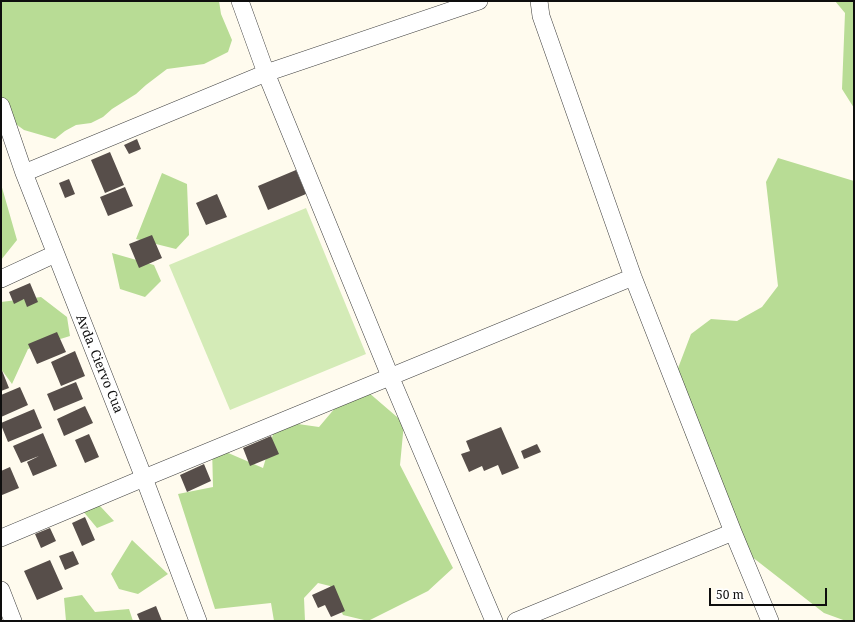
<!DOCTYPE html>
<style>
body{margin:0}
#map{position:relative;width:855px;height:622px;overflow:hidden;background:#fffbee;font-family:"Noto Serif",serif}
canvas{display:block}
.frame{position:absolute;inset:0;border:2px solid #0e0e0e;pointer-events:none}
.scale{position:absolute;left:709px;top:588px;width:118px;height:18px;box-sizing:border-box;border:2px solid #0e0e0e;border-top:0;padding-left:5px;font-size:12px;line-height:14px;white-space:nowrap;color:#0e0e0e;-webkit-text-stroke:3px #fff;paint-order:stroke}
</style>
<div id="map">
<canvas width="855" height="622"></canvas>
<div class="frame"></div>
<div class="scale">50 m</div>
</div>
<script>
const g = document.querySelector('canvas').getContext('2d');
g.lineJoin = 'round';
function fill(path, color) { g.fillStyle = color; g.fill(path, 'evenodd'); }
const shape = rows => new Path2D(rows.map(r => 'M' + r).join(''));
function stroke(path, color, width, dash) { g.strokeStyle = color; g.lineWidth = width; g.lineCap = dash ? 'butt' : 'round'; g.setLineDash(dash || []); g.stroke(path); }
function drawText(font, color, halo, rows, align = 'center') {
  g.font = font + ' "Noto Serif",serif'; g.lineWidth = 4; g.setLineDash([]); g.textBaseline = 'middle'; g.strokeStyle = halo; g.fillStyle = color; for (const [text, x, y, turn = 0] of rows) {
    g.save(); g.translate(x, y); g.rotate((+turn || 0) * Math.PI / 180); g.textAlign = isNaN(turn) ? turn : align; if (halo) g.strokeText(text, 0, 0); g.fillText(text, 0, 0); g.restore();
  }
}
fill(shape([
 [306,208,366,354,230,410,169,265]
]), '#d4ebb7');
fill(shape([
 [1,1,219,1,221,14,232,40,228,52,204,64,167,69,146,85,136,94,112,109,103,117,91,123,76,125,65,131,55,139,24,130,13,122,1,100],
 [835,1,854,1,854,108,842,89,845,13],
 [778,158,854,181,854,621,846,621,824,613,747,553,686,437,672,384,691,334,711,319,737,321,762,307,778,286,766,182],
 [162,173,187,184,189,235,176,249,136,239],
 [1,184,17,240,1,260],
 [112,253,154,265,161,281,145,297,120,289],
 [41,297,67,317,70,336,28,349,12,384,1,369,1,302],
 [368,392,404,423,400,465,453,568,428,591,368,621,343,615,330,586,318,583,304,598,305,621,274,621,271,603,215,609,178,494,213,487,212,446,263,468,277,421,319,427,341,401],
 [87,492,114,521,97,528,73,499],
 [132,540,168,574,138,594,119,589,111,574],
 [82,595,95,612,129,609,133,621,66,621,64,598]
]), '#b8dc95');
fill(shape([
 [137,139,141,149,129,154,124,145],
 [110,152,124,185,105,193,91,160],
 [296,170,306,194,268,210,258,186],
 [69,179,75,194,65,198,59,183],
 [125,187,133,206,108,216,100,197],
 [217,194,227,217,206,225,196,203],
 [152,235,162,258,139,268,129,244],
 [30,283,38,302,27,307,24,299,14,304,9,292],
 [57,332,66,352,37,364,28,344],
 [75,351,85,376,61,386,51,362],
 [1,368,9,388,1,391],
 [76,382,83,399,54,411,47,394],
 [20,387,28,405,1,417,1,395],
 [85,406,93,423,64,436,57,419],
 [34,409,42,428,8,442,1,425,1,423],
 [501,427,519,468,502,475,498,465,484,471,482,466,469,472,461,454,470,451,466,441],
 [43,433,57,466,33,476,27,462,39,456,21,463,13,446],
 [89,434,99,457,85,463,75,440],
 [271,436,279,454,250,466,243,448],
 [537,444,541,452,524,459,521,451],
 [204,464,211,481,187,492,180,475],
 [10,467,19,488,2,495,1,493,1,471],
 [85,517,95,540,82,546,72,523],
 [50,528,56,541,41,548,35,534],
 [73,551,79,564,65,570,59,556],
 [50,560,63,589,37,600,24,571],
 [334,585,345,611,331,617,325,605,318,608,312,595],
 [156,606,162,621,140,621,137,614]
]), '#574e4a');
const minor = shape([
 [240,1,266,73,390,376,494,621],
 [539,1,541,16,633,277,733,532,770,621],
 [1,106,24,173,144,478,198,621],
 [24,173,266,73,479,1],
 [1,279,55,254],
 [1,538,144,478,633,277],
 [1,590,13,621],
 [516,621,733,532]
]);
stroke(minor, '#414141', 18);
stroke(minor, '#fff', 17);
drawText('13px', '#0e0e0e', '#fff', [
 ["Avda. Ciervo Cua",99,364,68]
]);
</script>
